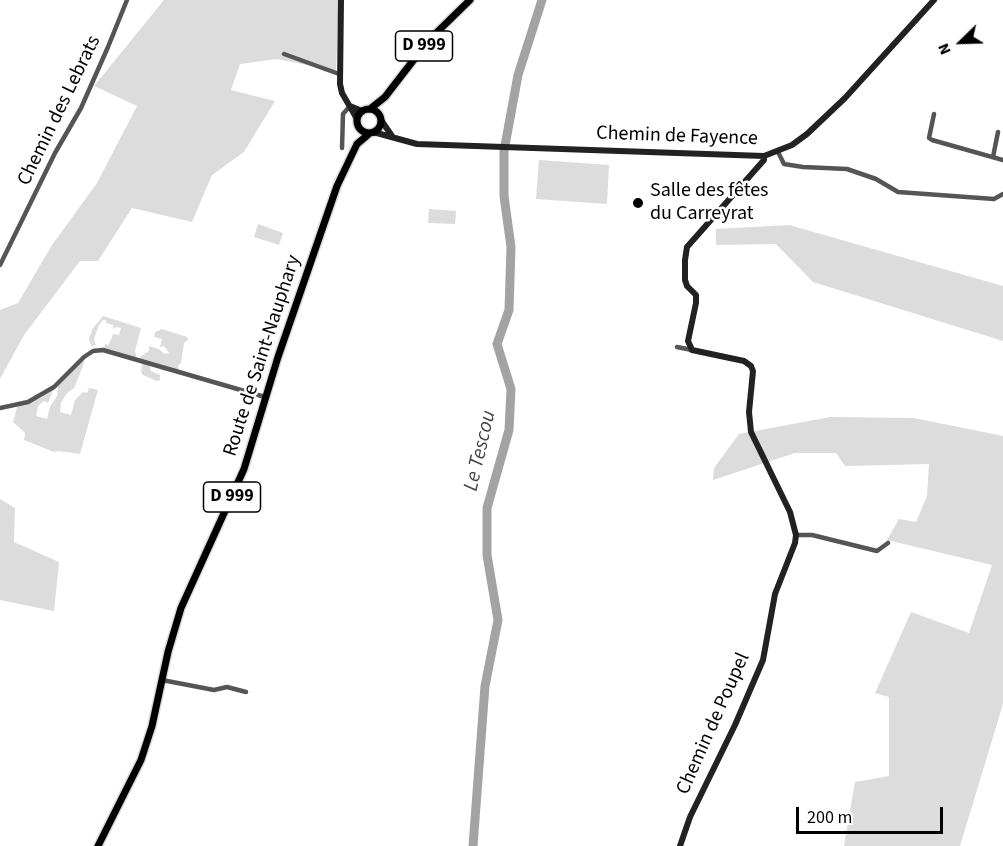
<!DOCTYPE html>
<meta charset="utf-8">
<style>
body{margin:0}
#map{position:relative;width:1003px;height:846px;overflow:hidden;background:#fff;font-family:"Source Sans 3",sans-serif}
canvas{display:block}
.north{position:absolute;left:931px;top:12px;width:60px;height:60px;-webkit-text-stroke:4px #fff;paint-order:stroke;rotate:247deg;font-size:16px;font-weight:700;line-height:24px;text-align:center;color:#000}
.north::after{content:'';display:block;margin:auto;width:21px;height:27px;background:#000;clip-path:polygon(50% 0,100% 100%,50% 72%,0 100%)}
.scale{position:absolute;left:796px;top:807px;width:147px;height:27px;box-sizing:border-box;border:3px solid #000;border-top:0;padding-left:8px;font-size:18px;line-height:21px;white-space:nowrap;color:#000;-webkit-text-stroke:4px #fff;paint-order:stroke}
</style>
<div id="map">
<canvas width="1003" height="846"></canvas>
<div class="north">N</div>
<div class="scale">200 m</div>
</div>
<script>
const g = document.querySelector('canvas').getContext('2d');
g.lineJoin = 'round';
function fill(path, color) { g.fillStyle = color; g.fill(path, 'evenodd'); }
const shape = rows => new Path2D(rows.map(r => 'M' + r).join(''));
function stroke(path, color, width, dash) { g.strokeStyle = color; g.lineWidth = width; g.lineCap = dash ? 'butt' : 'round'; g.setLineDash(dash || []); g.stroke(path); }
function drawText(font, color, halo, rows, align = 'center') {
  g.font = font + ' "Source Sans 3",sans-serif'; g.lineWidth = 5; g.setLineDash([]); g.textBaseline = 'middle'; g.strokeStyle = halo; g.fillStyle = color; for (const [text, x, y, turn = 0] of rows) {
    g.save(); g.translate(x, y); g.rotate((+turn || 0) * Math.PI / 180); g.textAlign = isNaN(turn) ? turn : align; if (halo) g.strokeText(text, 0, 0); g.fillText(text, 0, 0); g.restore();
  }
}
fill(shape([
 [164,0,339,0,336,71,277,59,240,64,231,90,275,101,244,152,212,175,192,222,132,208,98,261,80,261,24,335,0,379,0,310,18,303,52,245,97,183,137,106,94,86],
 [539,160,609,165,607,204,536,199],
 [429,209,456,211,455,224,428,223],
 [258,224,283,233,279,245,254,237],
 [789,225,1003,286,1003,341,813,282,776,244,716,245,716,229],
 [103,316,141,328,135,351,137,358,104,348,105,344,108,345,111,340,113,334,119,335,121,328,116,327,114,329,113,325,106,323,106,320,103,320,99,325,94,339,96,345,91,346,89,338,93,328],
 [162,329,187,337,188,340,184,343,181,363,178,366,179,372,177,373,161,370,155,362,152,363,150,368,151,371,160,375,160,380,157,381,143,375,141,372,142,363,140,357,149,351,149,346,159,349,165,354,169,353,164,346,160,347,162,339,154,337,155,332],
 [82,361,84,361,83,366,77,381,74,388,67,393,61,403,60,412,71,415,75,400,83,392,87,393,89,388,98,390,80,454,58,451,54,452,24,440,25,433,13,422,17,407,23,403,41,398,53,390,48,403,44,401,38,406,36,416,47,419,50,407,57,396,58,386],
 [830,417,914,418,1003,436,1003,704,960,846,844,846,855,782,889,776,889,697,875,693,911,612,969,633,992,565,887,540,899,519,916,522,927,496,929,464,845,466,836,453,795,453,713,480,714,468,739,434],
 [0,499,15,508,14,542,59,562,54,611,0,600]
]), '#dcdcdc');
stroke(shape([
 [473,846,485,686,498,620,487,555,487,508,509,430,511,389,497,344,509,310,511,247,504,196,504,151,518,75,542,0]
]), '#a3a3a3', 9);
const primary = shape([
 '357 121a12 12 0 1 1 24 0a12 12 0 1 1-24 0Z',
 [370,109,385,97,429,40,470,0],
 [98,846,141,760,152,726,168,652,181,608,244,469,278,357,337,186,357,144,370,133]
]);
stroke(primary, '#dbdbdb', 10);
stroke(shape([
 [284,54,339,74],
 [934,114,929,138,932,140,1003,160],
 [342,148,343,114,350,106],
 [778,152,784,164,803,167,847,169,876,179,898,192,994,199,1003,194],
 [993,157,998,132],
 [0,265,55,153,81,108,108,47,127,0],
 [677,347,692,350],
 [0,408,28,402,54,387,84,357,93,351,103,350,265,397],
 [796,535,812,535,877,551,888,543],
 [162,680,214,690,227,687,246,692]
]), '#555', 4.5);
stroke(shape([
 [341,0,340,84,342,93,357,119],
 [350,106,362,111],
 [381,120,392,136],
 [373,132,417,144,764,156,792,145,807,134,845,98,934,0],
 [680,846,690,817,735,725,763,660,775,594,795,543,796,535,790,512,751,432,749,412,753,371,751,366,744,361,692,350,688,341,696,303,696,295,687,286,685,280,685,260,687,247,764,160,764,156]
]), '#222', 6);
stroke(primary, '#000', 7);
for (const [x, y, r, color] of [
 [638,203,6,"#000"]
]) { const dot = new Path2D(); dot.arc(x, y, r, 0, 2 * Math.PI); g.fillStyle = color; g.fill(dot); stroke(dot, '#fff', 2); }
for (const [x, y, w] of [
 [424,46,57],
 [232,497,57]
]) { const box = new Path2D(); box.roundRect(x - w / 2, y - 15, w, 30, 4.5); g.fillStyle = '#fff'; g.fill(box); stroke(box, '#000', 1.5); }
drawText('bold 18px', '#000', null, [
 ["D 999",424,46],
 ["D 999",232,497]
]);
drawText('20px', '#000', '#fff', [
 ["Chemin des Lebrats",60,111,-64],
 ["Chemin de Fayence",677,137,2],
 ["Route de Saint-Nauphary",263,356,-72],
 ["Chemin de Poupel",714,724,-66]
]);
drawText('20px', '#000', '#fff', [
 ["Salle des fêtes",650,192],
 ["du Carreyrat",650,215]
], 'left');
drawText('italic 21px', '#444', '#fff', [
 ["Le Tescou",481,451,-77]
]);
</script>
